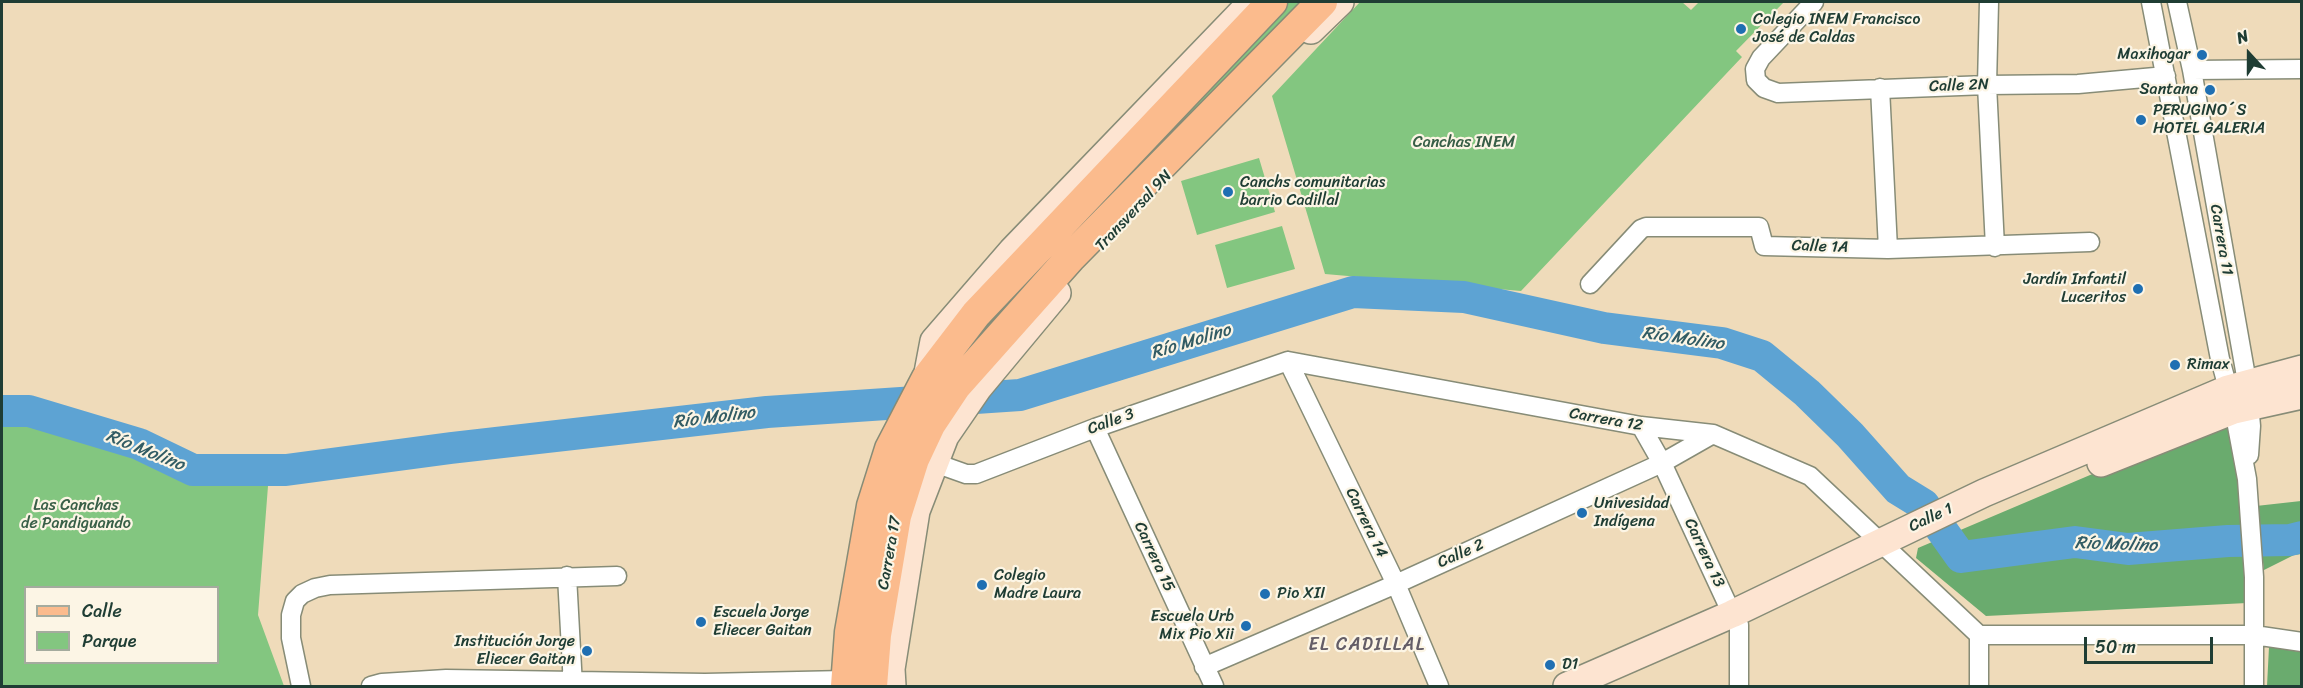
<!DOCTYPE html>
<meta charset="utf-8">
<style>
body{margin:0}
#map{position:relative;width:2303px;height:688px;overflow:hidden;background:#efdbba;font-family:Sriracha,sans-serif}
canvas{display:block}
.frame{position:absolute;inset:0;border:3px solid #1f3d34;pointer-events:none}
.legend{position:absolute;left:24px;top:586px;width:195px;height:78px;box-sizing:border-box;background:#fcf5e5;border:2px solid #a4ab9e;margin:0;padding:8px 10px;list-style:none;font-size:18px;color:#1f3d34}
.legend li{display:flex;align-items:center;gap:12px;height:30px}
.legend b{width:30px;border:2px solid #a4ab9e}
.north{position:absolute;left:2219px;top:24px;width:60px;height:60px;-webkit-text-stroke:4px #fcf5e5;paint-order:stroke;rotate:339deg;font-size:16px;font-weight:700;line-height:24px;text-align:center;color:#1f3d34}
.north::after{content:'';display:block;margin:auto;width:21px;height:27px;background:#1f3d34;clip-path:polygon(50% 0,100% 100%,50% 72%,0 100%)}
.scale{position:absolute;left:2084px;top:637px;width:129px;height:27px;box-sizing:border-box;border:3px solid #1f3d34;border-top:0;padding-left:8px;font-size:18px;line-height:21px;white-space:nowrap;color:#1f3d34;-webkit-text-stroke:4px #fcf5e5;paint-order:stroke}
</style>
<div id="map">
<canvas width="2303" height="688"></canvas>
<div class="frame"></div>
<ul class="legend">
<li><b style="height:8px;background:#fbbb8d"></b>Calle</li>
<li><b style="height:16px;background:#83c680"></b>Parque</li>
</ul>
<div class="north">N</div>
<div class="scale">50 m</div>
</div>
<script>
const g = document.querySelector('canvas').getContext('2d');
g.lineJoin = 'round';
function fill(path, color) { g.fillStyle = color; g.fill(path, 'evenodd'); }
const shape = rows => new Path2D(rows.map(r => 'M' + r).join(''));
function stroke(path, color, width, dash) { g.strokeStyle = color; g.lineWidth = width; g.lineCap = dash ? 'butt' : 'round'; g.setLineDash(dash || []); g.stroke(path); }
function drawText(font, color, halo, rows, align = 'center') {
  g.font = font + ' Sriracha,sans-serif'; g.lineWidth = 4.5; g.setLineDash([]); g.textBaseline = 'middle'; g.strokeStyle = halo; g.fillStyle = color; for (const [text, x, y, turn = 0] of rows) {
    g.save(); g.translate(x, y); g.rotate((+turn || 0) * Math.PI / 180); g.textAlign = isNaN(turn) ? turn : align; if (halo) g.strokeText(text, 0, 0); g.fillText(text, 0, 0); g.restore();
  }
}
fill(shape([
 [1288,2,1305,2,956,376,947,370],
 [1360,2,1682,2,1691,10,1699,2,1784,2,1736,51,1742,57,1521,291,1325,274,1272,96],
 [1259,158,1275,212,1197,235,1181,181],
 [1282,226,1295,269,1227,288,1215,245],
 [2,422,24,423,123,452,190,484,268,486,258,615,284,686,2,686],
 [26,588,218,588,218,662,26,662]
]), '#83c680');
fill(shape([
 [2215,422,2229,429,2234,437,2247,603,1986,616,1916,558,1918,548],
 [2301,501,2301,554,2294,555,2264,570,2256,506],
 [2269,647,2301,652,2301,686,2267,686]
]), '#6aab6e');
stroke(shape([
 [2,411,29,411,139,444,193,470,286,470,451,448,767,412,1020,395,1353,292,1464,297,1604,328,1722,343,1762,356,1807,393,1850,435,1898,489,1924,505,1961,557,2075,542,2128,549,2228,541,2290,540,2302,537]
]), '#5da3d3', 32);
const minor = shape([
 [1814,2,1761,58,1755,69,1756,80,1764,88,1778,93,1987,85,2078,84,2166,76],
 [1989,2,1987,85,1995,247],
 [2151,2,2220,359,2234,410,2247,479,2254,577,2254,686],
 [2177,2,2192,70,2247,382,2251,426,2249,455],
 [2192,70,2302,69],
 [1880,88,1888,249],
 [1590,284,1641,229,1646,227,1759,227,1764,246,1888,249,2090,242],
 [1288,361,1396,584,1439,686],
 [1641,426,1662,463,1732,614,1739,625,1739,686],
 [1095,428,1214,686],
 [935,463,966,474,976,474,1095,428,1288,361,1641,426,1713,434,1810,476,1979,635,2254,635,2302,642],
 [567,576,573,686],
 [1979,635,1979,686],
 [1204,667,1396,584,1662,463,1713,434],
 [301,686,291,638,291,615,295,601,302,594,315,588,330,585,617,576],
 [371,686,382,683,446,679,705,683,845,680]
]);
const secondary = shape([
 [1311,30,1340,2],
 [927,378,934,341,1012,251,1252,2],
 [2101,463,2234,410,2302,395],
 [892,686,891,669,916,511,945,436,978,388,1057,293],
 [1567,686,1732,614,1984,493,2228,389,2302,369]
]);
const primary = shape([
 [846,686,850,632,872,506,890,449,927,378,976,314,1272,2],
 [872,686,876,635,896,516,914,459,930,425,956,386,1070,258,1322,2]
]);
stroke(minor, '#878c77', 21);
stroke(secondary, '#878c77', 30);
stroke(primary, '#878c77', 33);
stroke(minor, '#fff', 18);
stroke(secondary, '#fde4d1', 27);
stroke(primary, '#fbbb8d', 30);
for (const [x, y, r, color] of [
 [1741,29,6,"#1f6fb2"],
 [2202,55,6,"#1f6fb2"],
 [2210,90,6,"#1f6fb2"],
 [2141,120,6,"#1f6fb2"],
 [1228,192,6,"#1f6fb2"],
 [2138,289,6,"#1f6fb2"],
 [2175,365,6,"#1f6fb2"],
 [1582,513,6,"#1f6fb2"],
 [982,585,6,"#1f6fb2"],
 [1265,594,6,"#1f6fb2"],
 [701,622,6,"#1f6fb2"],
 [1246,626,6,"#1f6fb2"],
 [587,651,6,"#1f6fb2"],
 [1550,665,6,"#1f6fb2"]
]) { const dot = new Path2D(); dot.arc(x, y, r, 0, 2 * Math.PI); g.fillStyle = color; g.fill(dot); stroke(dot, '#fcf5e5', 2); }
drawText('16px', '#1f3d34', '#fcf5e5', [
 ["Colegio INEM Francisco",1753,20],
 ["José de Caldas",1753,38],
 ["Maxihogar",2190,55,"right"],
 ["Santana",2198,90,"right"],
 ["PERUGINO´S",2153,111],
 ["HOTEL GALERIA",2153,129],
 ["Canchs comunitarias",1240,183],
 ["barrio Cadillal",1240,201],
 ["Jardín Infantil",2126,280,"right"],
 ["Luceritos",2126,298,"right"],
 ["Rimax",2187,365],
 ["Univesidad",1594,504],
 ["Indígena",1594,522],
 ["Colegio",994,576],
 ["Madre Laura",994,594],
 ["Pio XII",1277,594],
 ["Escuela Jorge",713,613],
 ["Eliecer Gaitan",713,631],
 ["Escuela Urb",1234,617,"right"],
 ["Mix Pio Xii",1234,635,"right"],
 ["Institución Jorge",575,642,"right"],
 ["Eliecer Gaitan",575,660,"right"],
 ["D1",1562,665]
], 'left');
drawText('16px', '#1f3d34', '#fcf5e5', [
 ["Calle 2N",1959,86,-2],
 ["Transversal 9N",1134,211,-47],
 ["Carrera 11",2221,240,80],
 ["Calle 1A",1820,247,2],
 ["Carrera 12",1606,420,10],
 ["Calle 3",1111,422,-20],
 ["Calle 1",1931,518,-25],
 ["Carrera 14",1366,523,64],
 ["Carrera 17",890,553,-80],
 ["Carrera 13",1704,553,65],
 ["Calle 2",1461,554,-24],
 ["Carrera 15",1154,557,65]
]);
drawText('16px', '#385f47', '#fcf5e5', [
 ["Canchas INEM",1464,143],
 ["Las Canchas",76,506],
 ["de Pandiguando",76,524]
]);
drawText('italic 18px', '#325c64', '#fcf5e5', [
 ["Río Molino",1683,339,8],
 ["Río Molino",1191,342,-17],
 ["Río Molino",714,418,-7],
 ["Río Molino",145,451,22],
 ["Río Molino",2116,545,2]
]);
g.letterSpacing = '1.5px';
drawText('18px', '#645d67', '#fcf5e5', [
 ["EL CADILLAL",1367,645]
]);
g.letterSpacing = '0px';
</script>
